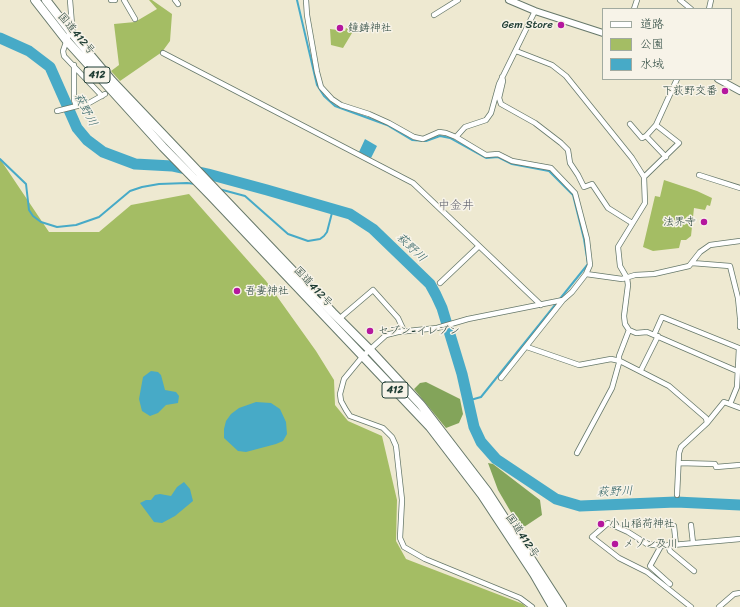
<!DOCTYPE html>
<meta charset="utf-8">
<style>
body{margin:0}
#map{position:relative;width:740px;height:607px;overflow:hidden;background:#eee9d1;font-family:Sriracha,"Klee One",sans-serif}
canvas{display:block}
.legend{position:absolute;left:602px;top:8px;width:130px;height:72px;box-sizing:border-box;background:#f7f3e8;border:1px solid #a1aaa0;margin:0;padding:5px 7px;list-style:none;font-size:12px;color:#1f3d34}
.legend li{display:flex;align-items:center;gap:8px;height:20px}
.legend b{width:20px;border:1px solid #a1aaa0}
</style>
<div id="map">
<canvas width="740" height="607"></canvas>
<ul class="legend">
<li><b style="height:5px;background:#fff"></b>道路</li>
<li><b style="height:11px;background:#a4bd64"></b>公園</li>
<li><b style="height:11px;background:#47aac7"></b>水域</li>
</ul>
</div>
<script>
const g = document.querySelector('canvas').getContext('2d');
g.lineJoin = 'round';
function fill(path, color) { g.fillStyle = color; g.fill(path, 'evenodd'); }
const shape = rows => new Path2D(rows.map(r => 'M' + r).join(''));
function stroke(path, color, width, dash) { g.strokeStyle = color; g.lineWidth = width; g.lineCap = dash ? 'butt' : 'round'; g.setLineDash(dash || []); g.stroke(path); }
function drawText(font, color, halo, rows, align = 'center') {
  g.font = font + ' Sriracha,"Klee One",sans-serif'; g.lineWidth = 3; g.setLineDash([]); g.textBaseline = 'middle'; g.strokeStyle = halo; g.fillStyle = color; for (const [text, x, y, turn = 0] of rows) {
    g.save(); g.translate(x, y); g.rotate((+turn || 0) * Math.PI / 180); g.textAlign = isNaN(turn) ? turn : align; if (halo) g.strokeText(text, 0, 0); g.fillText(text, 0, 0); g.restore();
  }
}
fill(shape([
 [149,0,152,0,172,14,170,41,162,52,120,81,111,71,119,65,114,24,135,22,157,9],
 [346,28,351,30,352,33,343,48,331,45,330,29,345,31],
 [0,159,49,232,99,232,131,205,189,194,266,281,316,351,334,380,335,405,348,421,382,436,397,500,396,541,406,559,523,604,526,607,0,607],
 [664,180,697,191,712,198,710,206,707,205,705,210,694,208,691,236,686,240,681,240,679,248,653,251,643,247,655,196,660,197]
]), '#a4bd64');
fill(shape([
 [426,382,460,399,463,414,459,423,446,428,414,389,420,383],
 [488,463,493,464,540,500,542,515,524,527,519,526,498,490]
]), '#83a45a');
fill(shape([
 [365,139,377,146,371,158,359,152],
 [151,371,158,372,161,375,165,390,176,392,179,396,178,403,166,405,158,413,150,416,142,411,139,399,143,377],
 [256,402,271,403,280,409,286,422,287,434,283,441,276,444,246,452,238,451,224,438,224,429,226,421,231,414,239,408],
 [184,482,190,489,193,501,175,516,162,523,154,522,140,503,146,500,151,500,155,495,160,494,171,496,177,487]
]), '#47aac7');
stroke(shape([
 [297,0,317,85,324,96,335,106,387,125,412,140,426,141,440,136,450,138,486,158,498,157,512,164,549,171,573,195,584,239,588,264,481,397,467,401],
 [0,159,26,184,29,210,33,216,41,222,57,227,76,225,99,217,130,191,142,187,159,184,187,183,196,184],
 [219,189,245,196,288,234,308,241,320,239,324,236,327,232,333,209]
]), '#47aac7', 2);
stroke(shape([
 [0,38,29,51,50,67,77,128,87,140,103,152,135,164,172,166,208,174,267,190,350,214,373,229,430,284,436,295,442,308,462,374,474,427,481,442,496,459,556,499,580,506,676,502,740,505]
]), '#47aac7', 11);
const minor = shape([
 [70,0,72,25,63,51,64,56,102,96],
 [111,0,115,0],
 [124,0,135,19],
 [175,0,178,4],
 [306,0,307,15,317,72,321,87,332,99,341,105,369,114,389,123,414,137,423,139,439,132,446,133,456,137,486,155,498,154,512,161,551,168,575,193,587,239,590,265,586,274],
 [680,0,691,9],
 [634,9,637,0],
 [709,9,711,0],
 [434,15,458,0],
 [516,51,552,65,566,76,632,158,644,177,645,203,618,247,620,266,627,278,628,285,624,316,625,324,629,330,636,333,647,332,737,371],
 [163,53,413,183,541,305],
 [74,65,74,100,76,106],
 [502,77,503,81,499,98,501,104,535,123,561,143,568,150,570,163,578,175,584,187,592,184,608,208,632,223],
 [57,111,89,103,105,94],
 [630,124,642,138,646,136],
 [656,125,646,136,666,157],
 [456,137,465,127,486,120,491,113,499,84,535,11],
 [699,175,740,188],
 [644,177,679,143,656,125,677,79],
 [692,263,730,266,738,298,740,318],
 [440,283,479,246],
 [339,319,373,290,398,318,404,331],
 [740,319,740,327],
 [654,335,662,317,739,348,737,387,730,404],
 [527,347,579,365,611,359,620,361,669,386,706,418,707,423],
 [641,370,658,336],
 [501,378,563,300],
 [577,453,612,388,619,363,619,356,629,330],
 [679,463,715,464,716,467,740,465],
 [677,495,679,453,681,447,707,423,724,402,740,408],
 [691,525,693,543],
 [674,526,676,545],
 [668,545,670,551,694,571],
 [661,546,650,566,670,584],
 [532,607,520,598,425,559,404,547,400,538,402,500,396,446,392,437,383,428,350,416,346,410,341,401,340,394,344,379,363,356,386,335,398,332,437,328,468,319,563,300,572,292,586,274,622,279,635,275,654,274,689,266,700,252,710,245,740,241],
 [691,607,647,572,619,558,592,537,608,523,628,532,647,544,661,546,740,539],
 [719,607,734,594,740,593]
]);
const tertiary = shape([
 [509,0,535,11,603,33],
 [718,79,740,91]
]);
const trunk = shape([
 [35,0,67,41,163,147,210,195,430,427,482,495,534,574,553,607],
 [46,0,70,31,112,81,333,313,370,350,421,405,487,491,562,607]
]);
stroke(minor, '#67796b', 6);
stroke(tertiary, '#67796b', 8);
stroke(trunk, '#67796b', 10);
stroke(minor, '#fff', 4.5);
stroke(tertiary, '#fff', 6);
stroke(trunk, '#fff', 8);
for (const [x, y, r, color] of [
 [561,25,4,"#b5179e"],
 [340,28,4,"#b5179e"],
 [725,91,4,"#b5179e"],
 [704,222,4,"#b5179e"],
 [237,291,4,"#b5179e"],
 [370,331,4,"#b5179e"],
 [601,524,4,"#b5179e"],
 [615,544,4,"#b5179e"]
]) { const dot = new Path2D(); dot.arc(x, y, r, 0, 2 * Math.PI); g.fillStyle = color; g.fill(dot); stroke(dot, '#f7f3e8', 1.5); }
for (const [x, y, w] of [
 [97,75,26],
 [395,390,26]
]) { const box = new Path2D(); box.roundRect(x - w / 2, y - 8, w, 16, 3); g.fillStyle = '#f7f3e8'; g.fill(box); stroke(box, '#1f3d34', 1); }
drawText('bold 10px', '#1f3d34', null, [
 ["412",97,75],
 ["412",395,390]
]);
drawText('11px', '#1f3d34', '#f7f3e8', [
 ["Gem Store",553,25,"right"],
 ["鐘鋳神社",348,28],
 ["下荻野交番",717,91,"right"],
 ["法界寺",696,222,"right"],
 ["吾妻神社",245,291],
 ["セブン-イレブン",378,331],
 ["小山稲荷神社",609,524],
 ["メゾン及川",623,544]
], 'left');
drawText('11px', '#1f3d34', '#f7f3e8', [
 ["国道412号",76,34,50],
 ["国道412号",313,287,47],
 ["国道412号",522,536,56]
]);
drawText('italic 12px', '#2b5e60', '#f7f3e8', [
 ["萩野川",85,110,62],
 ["萩野川",411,248,44],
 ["萩野川",615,492,-2]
]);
drawText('12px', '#62636f', '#f7f3e8', [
 ["中金井",456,206]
]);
</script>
